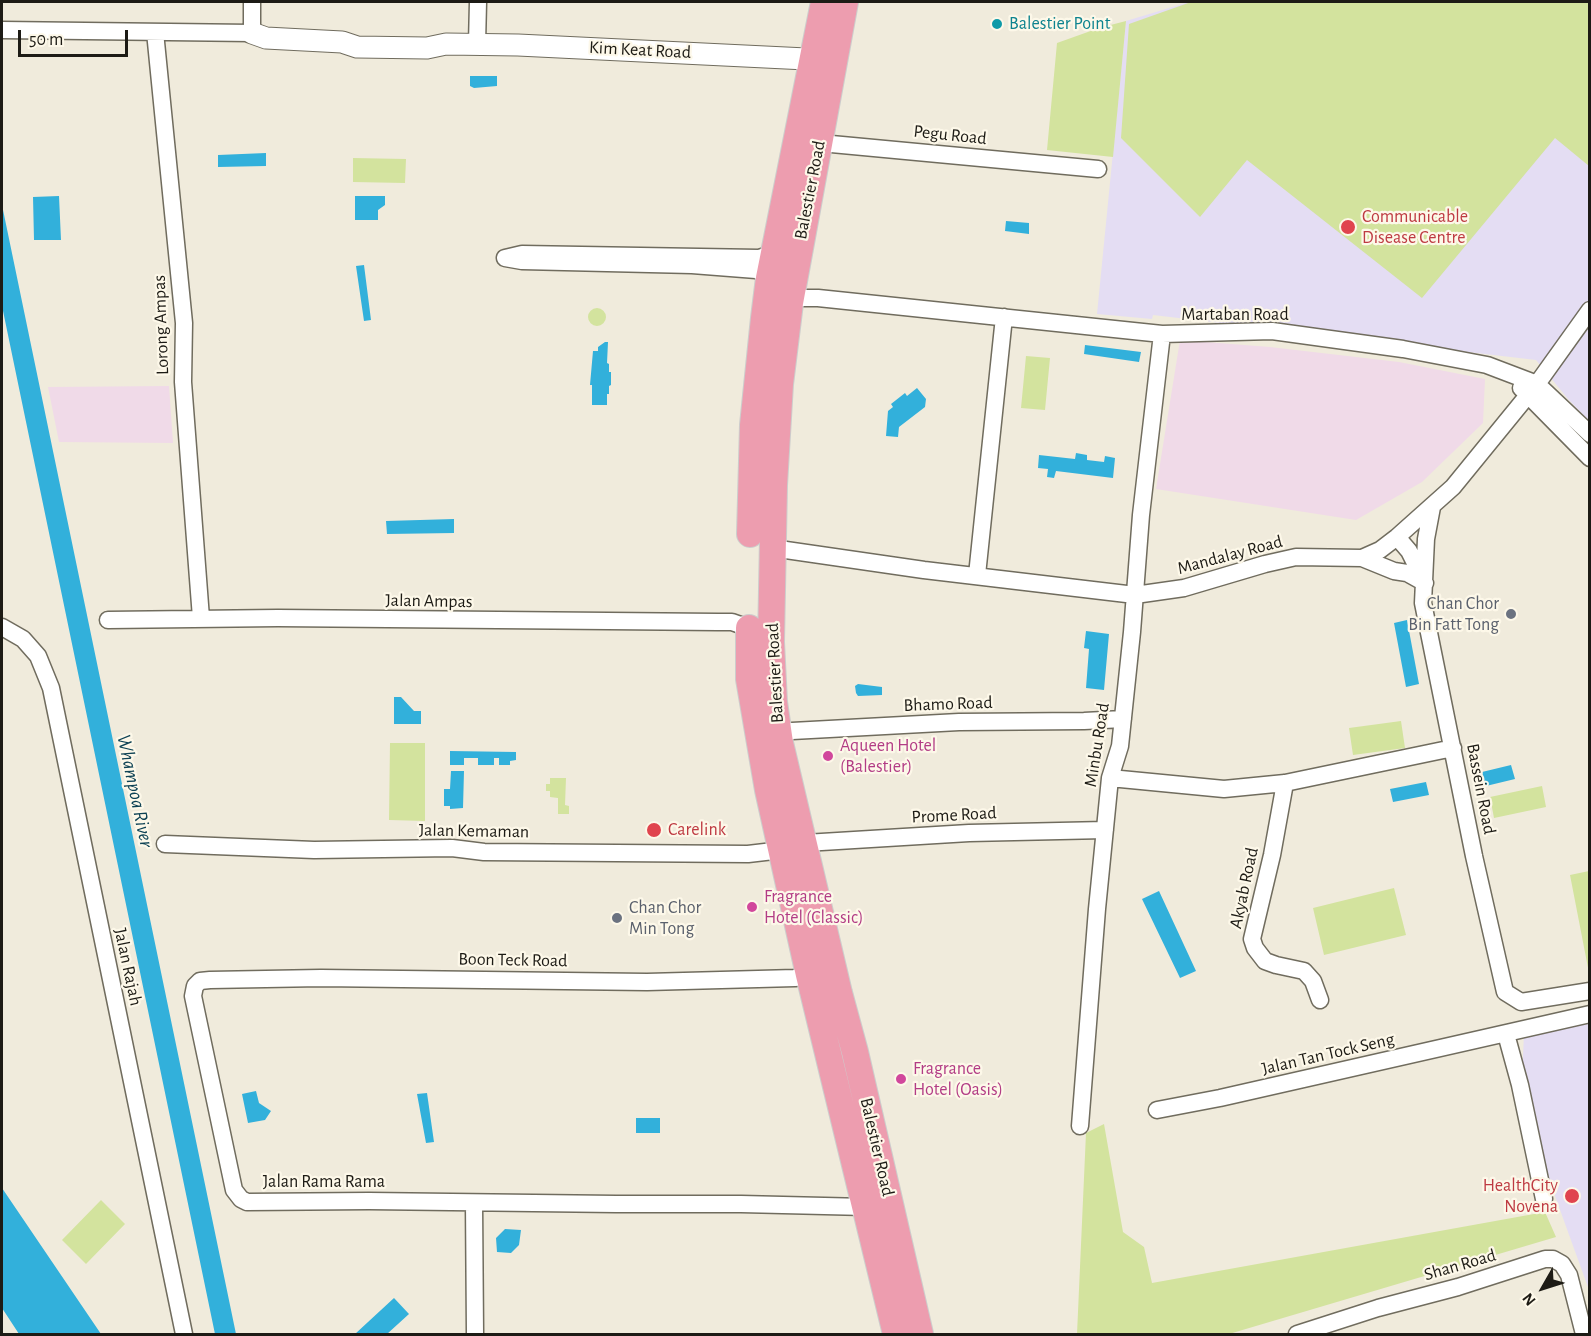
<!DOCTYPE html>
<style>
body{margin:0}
#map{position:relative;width:1591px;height:1336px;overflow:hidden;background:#f0ebdc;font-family:"Alegreya Sans",sans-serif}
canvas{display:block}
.frame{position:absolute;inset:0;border:3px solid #1d1b15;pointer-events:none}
.north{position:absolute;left:1513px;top:1258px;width:60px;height:60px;-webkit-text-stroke:4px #fdf8e9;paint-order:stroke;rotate:231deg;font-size:16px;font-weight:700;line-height:24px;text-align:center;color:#1d1b15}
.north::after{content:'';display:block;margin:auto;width:21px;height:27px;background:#1d1b15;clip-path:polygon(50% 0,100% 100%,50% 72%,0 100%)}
.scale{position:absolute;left:18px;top:30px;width:110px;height:27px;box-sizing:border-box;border:3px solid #1d1b15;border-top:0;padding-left:8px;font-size:18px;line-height:21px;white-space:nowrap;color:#1d1b15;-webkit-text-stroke:4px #fdf8e9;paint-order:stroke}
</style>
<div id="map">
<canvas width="1591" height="1336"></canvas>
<div class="frame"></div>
<div class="north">N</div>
<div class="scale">50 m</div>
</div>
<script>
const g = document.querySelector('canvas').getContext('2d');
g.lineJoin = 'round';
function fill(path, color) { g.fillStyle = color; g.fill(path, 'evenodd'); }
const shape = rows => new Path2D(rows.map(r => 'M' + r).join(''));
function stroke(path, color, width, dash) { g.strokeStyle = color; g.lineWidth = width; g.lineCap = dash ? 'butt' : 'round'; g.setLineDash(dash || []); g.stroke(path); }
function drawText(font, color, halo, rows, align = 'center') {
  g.font = font + ' "Alegreya Sans",sans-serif'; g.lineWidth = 4.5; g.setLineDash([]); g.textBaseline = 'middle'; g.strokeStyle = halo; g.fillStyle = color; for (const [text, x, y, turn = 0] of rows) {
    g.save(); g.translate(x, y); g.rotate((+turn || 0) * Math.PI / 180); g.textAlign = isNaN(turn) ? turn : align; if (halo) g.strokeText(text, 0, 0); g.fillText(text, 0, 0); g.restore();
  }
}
fill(shape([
 [1180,340,1270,347,1399,362,1485,379,1483,423,1422,482,1356,520,1156,489],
 [169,386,173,443,59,442,48,387]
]), '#f0dae8');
fill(shape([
 [1189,2,1589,2,1589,421,1568,399,1536,360,1153,315,1152,319,1097,314,1126,21],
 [1589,1018,1589,1290,1521,1102,1524,1033]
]), '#e4ddf3');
fill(shape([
 [1191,2,1589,2,1589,166,1555,138,1422,298,1247,160,1200,217,1121,138,1129,24],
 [1126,21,1113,157,1047,150,1057,43,1099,28],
 [353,158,406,159,405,183,353,182],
 '588 317a9 9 0 1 1 18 0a9 9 0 1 1-18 0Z',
 [1026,356,1050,358,1045,410,1021,408],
 [1401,721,1405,748,1353,755,1349,728],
 [390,743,425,743,425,821,389,820],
 [550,778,566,778,565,805,569,806,569,814,558,814,558,798,550,797,550,791,546,791,546,784,550,784],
 [1542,786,1546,807,1494,818,1490,797],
 [1589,871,1590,973,1589,973,1570,875],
 [1394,888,1406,935,1324,955,1313,908],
 [1104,1124,1123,1232,1144,1247,1152,1283,1545,1212,1556,1237,1229,1334,1077,1334,1086,1133],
 [101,1200,125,1224,86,1264,62,1240]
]), '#d3e39e');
fill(shape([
 [470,76,497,76,497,86,474,88,470,86],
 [266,153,266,166,218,167,218,155],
 [59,196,61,240,34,240,33,197],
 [355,196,385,196,385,205,378,210,378,220,355,220],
 [2,205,236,1334,215,1334,2,306],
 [1006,221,1029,223,1029,234,1005,231],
 [364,265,371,320,364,321,356,266],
 [605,342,608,342,607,363,609,364,609,372,611,372,611,385,609,386,609,394,607,394,607,405,592,405,592,385,590,385,593,351,598,351,598,347],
 [1085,345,1141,352,1139,362,1084,354],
 [917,388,926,399,925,407,899,427,898,437,886,436,888,411,893,407,891,404,905,393,907,396],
 [1076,453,1087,455,1087,460,1104,462,1105,456,1115,458,1113,478,1056,471,1054,478,1047,477,1048,469,1038,468,1039,455,1075,459],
 [454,519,454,533,387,534,386,521],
 [1407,620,1419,684,1406,687,1394,623],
 [1086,631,1109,634,1104,690,1086,688,1089,649,1084,648],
 [858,684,882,687,882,695,858,696,856,693,855,686],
 [394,697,401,697,414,711,421,711,421,724,394,724],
 [450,751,516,752,516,760,510,761,510,765,499,765,499,758,494,758,494,765,478,765,478,758,464,758,464,765,450,765],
 [1511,765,1515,779,1486,786,1482,772],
 [451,771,464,771,463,808,450,809,450,806,444,806,444,789,450,789],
 [1426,782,1429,795,1393,802,1390,789],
 [1159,891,1196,971,1180,978,1142,899],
 [256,1091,259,1103,271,1111,265,1120,248,1123,242,1094],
 [427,1093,434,1142,426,1143,417,1094],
 [636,1118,660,1118,660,1133,636,1133],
 [2,1188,101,1334,19,1334,2,1308],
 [505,1229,521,1230,519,1245,511,1253,497,1252,496,1238],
 [394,1298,409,1314,387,1334,355,1334]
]), '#32b0db');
const minor = shape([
 [2,30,252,33,252,2],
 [155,32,184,323,183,382,201,618],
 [477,44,478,2],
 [810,142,1098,169],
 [769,278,764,273,756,270,692,265,522,261,505,258,522,254,759,258,774,253],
 [790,303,801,298,818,298,1162,334,1272,331,1403,349,1487,365,1537,384,1590,434],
 [1521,388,1590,458],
 [1432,507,1426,539,1423,603,1474,856,1505,992,1521,1002,1590,991],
 [1397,537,1409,551,1423,579],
 [772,548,924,570,1135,595,1184,588,1265,564,1296,557,1362,558,1380,550,1397,537,1453,487,1537,384,1590,310],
 [1362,558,1394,571,1407,573,1425,583],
 [977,575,1004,317],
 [108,620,278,618,718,622,732,622,749,628],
 [2,627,23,639,38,656,51,688,184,1334],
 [780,743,785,734,792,731,959,722,1084,721,1123,719],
 [1110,778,1224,789,1285,783,1453,748],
 [1285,783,1272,855,1252,939,1255,948,1265,961,1276,965,1304,971,1313,981,1320,1000],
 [805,843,969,833,1105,830],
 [165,844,314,850,452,848,484,852,748,854,782,850],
 [817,972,795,978,647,982,321,978,210,980,200,981,195,986,193,996,234,1190,241,1199,247,1202,369,1201,616,1204,741,1204,866,1207],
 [1506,1034,1520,1085,1544,1199],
 [1157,1110,1220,1098,1590,1014],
 [1080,1126,1097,909,1110,778,1120,746,1132,632,1141,515,1162,334],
 [474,1203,475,1334],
 [1297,1334,1378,1308,1458,1287,1545,1259,1553,1259,1562,1264,1569,1275,1584,1334]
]);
const tertiary = shape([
 [252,33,266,38,342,42,357,47,427,48,446,44,518,45,827,60]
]);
const primary = shape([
 [845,2,790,303,780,384,774,485,771,642,774,702,780,743,839,993,855,1052,920,1334],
 [750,534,753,425,764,318,769,278,824,2],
 [749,628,749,679,768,790,809,975,896,1334]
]);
stroke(minor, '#706c5e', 19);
stroke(tertiary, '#706c5e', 23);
stroke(primary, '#cdcdcc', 28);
stroke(minor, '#fff', 16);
stroke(tertiary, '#fff', 21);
stroke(primary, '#ed9daf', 26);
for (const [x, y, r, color] of [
 [997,24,6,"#0f9aa8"],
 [1348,227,8,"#e0444e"],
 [1511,614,6,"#6b7280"],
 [828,756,6,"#d1479c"],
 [654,830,8,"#e0444e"],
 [752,907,6,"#d1479c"],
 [617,918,6,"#6b7280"],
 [901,1079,6,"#d1479c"],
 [1572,1196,8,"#e0444e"]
]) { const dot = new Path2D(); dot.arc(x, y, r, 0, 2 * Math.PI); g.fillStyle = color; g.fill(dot); stroke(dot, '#fdf8e9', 2); }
drawText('18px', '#0d838f', '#fdf8e9', [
 ["Balestier Point",1009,24]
], 'left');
drawText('18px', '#1d1b15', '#fdf8e9', [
 ["Kim Keat Road",640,50,3],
 ["Pegu Road",950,135,6],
 ["Balestier Road",810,190,-79],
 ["Martaban Road",1235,315],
 ["Lorong Ampas",161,325,-92],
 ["Mandalay Road",1230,555,-15],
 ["Jalan Ampas",429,601,1],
 ["Balestier Road",775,673,-93],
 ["Bhamo Road",948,704,-2],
 ["Minbu Road",1097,745,-81],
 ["Bassein Road",1481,789,79],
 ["Prome Road",954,815,-3],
 ["Jalan Kemaman",474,831,1],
 ["Akyab Road",1244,888,-78],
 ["Boon Teck Road",513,960,1],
 ["Jalan Rajah",128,967,78],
 ["Jalan Tan Tock Seng",1328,1054,-13],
 ["Balestier Road",877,1147,77],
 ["Jalan Rama Rama",324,1182],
 ["Shan Road",1460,1265,-16]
]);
drawText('18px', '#be3a42', '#fdf8e9', [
 ["Communicable",1362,217],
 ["Disease Centre",1362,238],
 ["Carelink",668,830],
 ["HealthCity",1558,1186,"right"],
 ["Novena",1558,1207,"right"]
], 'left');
drawText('18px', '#5b616d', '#fdf8e9', [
 ["Chan Chor",1499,604],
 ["Bin Fatt Tong",1499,625],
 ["Chan Chor",629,908,"left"],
 ["Min Tong",629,929,"left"]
], 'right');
drawText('18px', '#b23c85', '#fdf8e9', [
 ["Aqueen Hotel",840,746],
 ["(Balestier)",840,767],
 ["Fragrance",764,897],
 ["Hotel (Classic)",764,918],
 ["Fragrance",913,1069],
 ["Hotel (Oasis)",913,1090]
], 'left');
drawText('italic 20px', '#0e4254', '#fdf8e9', [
 ["Whampoa River",135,791,78]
]);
</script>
